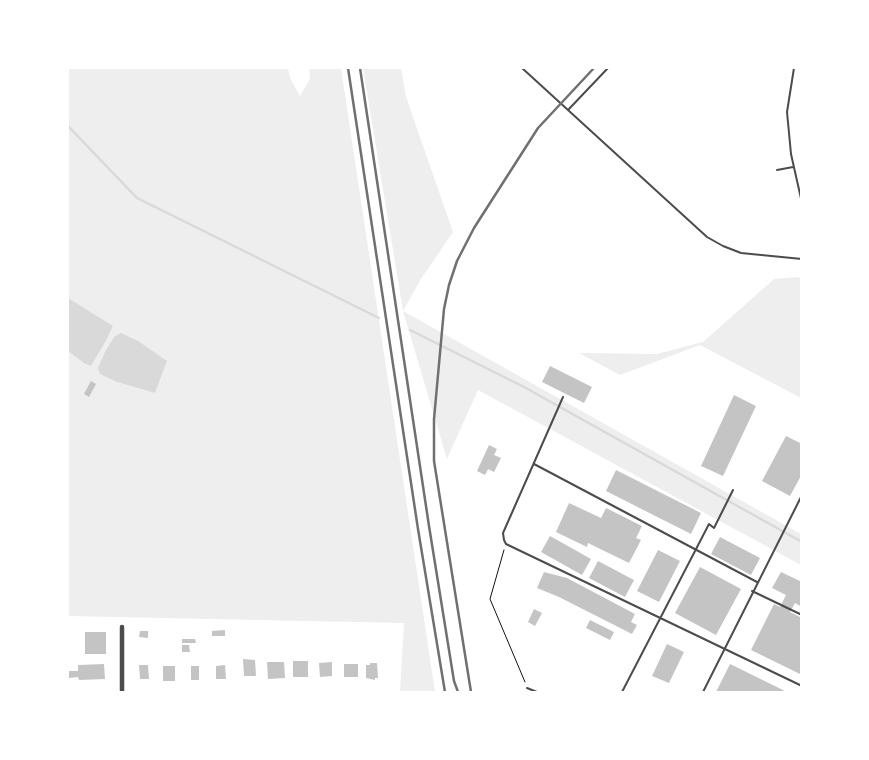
<!DOCTYPE html>
<style>
body{margin:0}
#map{position:relative;width:869px;height:760px;overflow:hidden;background:#fff;font-family:"Open Sans",sans-serif}
canvas{display:block}
.frame{position:absolute;inset:0;border:69px solid #fff;pointer-events:none}
</style>
<div id="map">
<canvas width="869" height="760"></canvas>
<div class="frame"></div>
</div>
<script>
const g = document.querySelector('canvas').getContext('2d');
g.lineJoin = 'round';
function fill(path, color) { g.fillStyle = color; g.fill(path, 'evenodd'); }
const shape = rows => new Path2D(rows.map(r => 'M' + r).join(''));
function stroke(path, color, width, dash) { g.strokeStyle = color; g.lineWidth = width; g.lineCap = dash ? 'butt' : 'round'; g.setLineDash(dash || []); g.stroke(path); }
fill(shape([
 [68,68,288,68,290,78,300,96,310,79,309,68,341,68,435,692,400,692,404,623,68,616,68,351,85,364,91,366,107,339,113,327,68,298],
 [167,361,155,393,117,382],
 [363,68,401,68,406,97,453,232,421,279,403,311,801,534,801,565,478,390,447,459,403,311],
 [798,277,802,279,801,398,700,345,620,375,579,353,657,354,703,342,774,279]
]), '#eee');
fill(shape([
 [68,298,113,326,107,339,91,366,85,364,68,351],
 [121,333,138,341,167,361,155,393,117,382,100,374,98,368,105,352,114,337]
]), '#d9d9d9');
stroke(shape([
 [68,126,137,198,379,318],
 [410,330,524,387,802,542]
]), '#d9d9d9', 2.5);
fill(shape([
 [550,366,592,387,584,403,542,382],
 [91,381,96,384,89,397,84,394],
 [734,395,756,406,723,476,701,466],
 [786,436,802,444,802,474,790,496,762,481],
 [489,445,497,449,494,455,501,458,494,472,488,469,485,475,477,471],
 [616,470,701,513,691,534,606,491],
 [569,503,601,518,606,508,642,526,636,538,641,540,629,563,588,543,587,547,556,532],
 [550,536,591,559,582,575,541,552],
 [720,537,760,558,751,575,711,554],
 [658,550,680,561,659,602,637,591],
 [598,561,634,580,625,597,589,578],
 [700,567,741,589,716,635,675,613],
 [544,572,567,578,635,614,631,622,637,625,632,634,559,597,537,588],
 [781,572,802,582,802,607,795,603,790,612,802,618,802,675,751,650,774,604,780,607,786,595,772,588],
 [534,609,542,613,535,626,528,622],
 [590,620,614,632,610,640,586,628],
 [225,630,225,636,212,636,212,631],
 [140,631,148,631,148,638,139,637],
 [85,632,106,632,106,654,85,654],
 [182,639,195,639,196,643,182,643],
 [667,644,684,652,669,683,652,676],
 [182,645,189,645,190,652,182,652],
 [243,659,255,660,256,676,244,676],
 [293,661,308,661,308,677,293,677],
 [267,662,284,662,285,678,268,679],
 [332,662,332,676,320,677,319,663],
 [370,663,377,663,378,678,375,678,375,680,366,678,366,665,370,665],
 [104,664,105,679,79,680,78,677,69,678,69,671,78,671,78,665],
 [344,664,358,664,358,677,344,677],
 [730,664,787,692,716,692],
 [139,665,148,665,149,679,140,679],
 [225,665,226,679,216,679,216,666],
 [163,666,175,666,175,681,163,681],
 [191,666,199,666,199,680,191,680]
]), '#c4c4c4');
stroke(shape([
 [504,550,490,599,525,682]
]), '#111', 1);
stroke(shape([
 [522,68,707,237,723,246,741,253,802,259],
 [794,68,787,112,791,154,802,203],
 [568,110,608,68],
 [777,170,793,167],
 [563,397,503,533,504,540,506,544,802,686],
 [534,464,757,582],
 [752,591,802,615],
 [527,688,537,692],
 [622,692,709,524,714,528,733,490],
 [703,692,802,495]
]), '#4c4c4c', 2);
stroke(shape([
 [122,627,122,692]
]), '#4c4c4c', 4.5);
stroke(shape([
 [348,68,418,529,445,692],
 [360,68,429,526,454,681,458,692],
 [471,692,434,461,434,419,444,309,449,285,457,261,474,228,538,128,594,68]
]), '#707070', 2.5);
</script>
